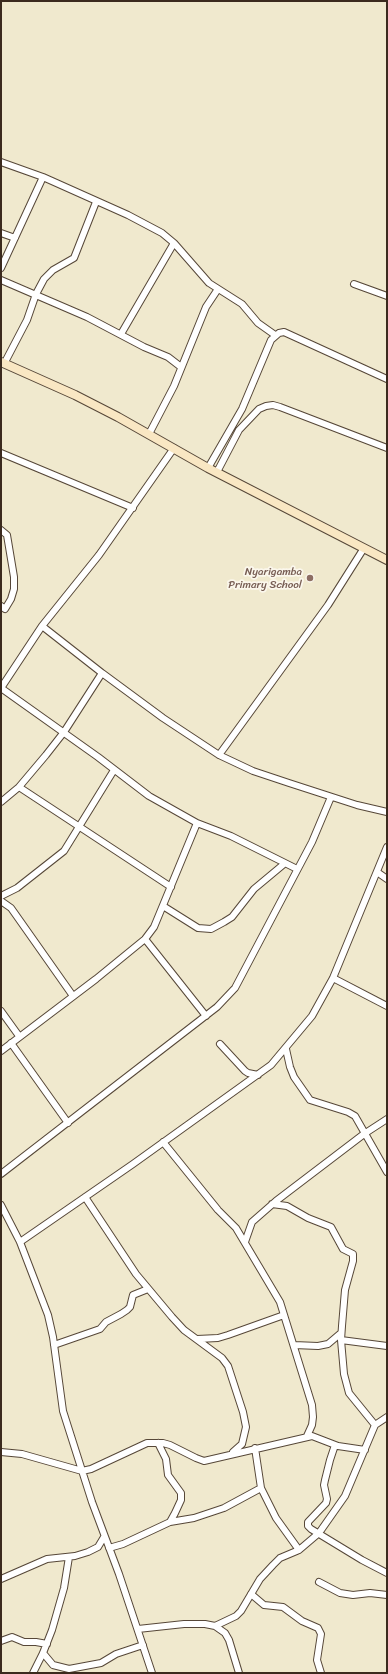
<!DOCTYPE html>
<style>
body{margin:0}
#map{position:relative;width:388px;height:1674px;overflow:hidden;background:#f0e9ce;font-family:Sriracha,sans-serif}
canvas{display:block}
.frame{position:absolute;inset:0;border:2px solid #3b2a1e;pointer-events:none}
</style>
<div id="map">
<canvas width="388" height="1674"></canvas>
<div class="frame"></div>
</div>
<script>
const g = document.querySelector('canvas').getContext('2d');
g.lineJoin = 'round';
const shape = rows => new Path2D(rows.map(r => 'M' + r).join(''));
function stroke(path, color, width, dash) { g.strokeStyle = color; g.lineWidth = width; g.lineCap = dash ? 'butt' : 'round'; g.setLineDash(dash || []); g.stroke(path); }
function drawText(font, color, halo, rows, align = 'center') {
  g.font = font + ' Sriracha,sans-serif'; g.lineWidth = 3.5; g.setLineDash([]); g.textBaseline = 'middle'; g.strokeStyle = halo; g.fillStyle = color; for (const [text, x, y, turn = 0] of rows) {
    g.save(); g.translate(x, y); g.rotate((+turn || 0) * Math.PI / 180); g.textAlign = isNaN(turn) ? turn : align; if (halo) g.strokeText(text, 0, 0); g.fillText(text, 0, 0); g.restore();
  }
}
const street = shape([
 [1,162,43,177,128,215,162,233,174,243,209,283,242,304,258,323,275,335],
 [1,233,15,238],
 [1,268,43,177],
 [1,280,87,317,144,347,168,357,181,367],
 [354,284,387,296],
 [121,334,174,243],
 [4,364,27,320,36,294,44,279,53,270,74,258,96,202],
 [149,434,174,386,206,307,218,289],
 [1,453,133,508],
 [208,468,242,409,271,340,279,333,284,332,387,379],
 [217,472,239,430,259,409,266,406,273,405,280,407,387,448],
 [1,530,7,535,14,577,14,589,11,599,5,609,1,606],
 [42,626,102,673,163,718,219,755,253,771,289,783,357,805,387,812],
 [1,688,98,757,149,796,197,823,231,836,297,869],
 [1,688,42,626,99,555,174,448],
 [219,755,328,605,364,548],
 [19,787,171,887],
 [1,802,19,787,46,755,64,732,102,673],
 [377,872,387,879],
 [1,896,17,888,64,851,114,770],
 [1,901,11,908,73,996],
 [163,906,198,928,211,929,224,922,232,917,254,889,284,864],
 [145,939,206,1016],
 [333,978,387,1006],
 [1,1011,19,1036],
 [11,1043,68,1123],
 [220,1044,245,1071,248,1073,258,1075],
 [286,1049,290,1067,294,1077,310,1100,348,1112,355,1116,387,1172],
 [1,1051,96,979,145,939,154,927,197,823],
 [163,1142,218,1210,236,1228,280,1302,312,1405,313,1417,312,1425,307,1436],
 [1,1174,217,1007,235,988,312,842,331,797],
 [85,1197,136,1274,172,1317,184,1330,222,1358,228,1366,243,1412,246,1427,242,1444,233,1452],
 [1,1205,20,1242,48,1315,53,1337,63,1411,92,1502,119,1574,152,1673],
 [20,1242,133,1164,271,1065,312,1016,333,978,387,847],
 [245,1242,252,1222,276,1201,364,1134,387,1119],
 [197,1339,218,1338,228,1335,284,1315],
 [341,1340,387,1346],
 [54,1345,100,1329,106,1322,121,1314,127,1310,130,1307,133,1295,148,1289],
 [294,1345,318,1346,328,1344,341,1333],
 [375,1425,387,1417],
 [335,1445,330,1460,325,1480,324,1485,327,1499,326,1503,308,1522,308,1526,311,1529,362,1560,387,1573],
 [255,1448,261,1488,276,1518,299,1550],
 [1,1452,22,1454,82,1471,91,1469,147,1443,163,1443,170,1445,196,1458,204,1461,312,1436,338,1446,365,1450],
 [170,1522,194,1518,224,1508,261,1488],
 [109,1548,123,1544,170,1522,175,1513,181,1500,181,1493,168,1475,166,1459,158,1443],
 [1,1579,47,1559,75,1556,88,1552,98,1547,104,1537],
 [319,1582,340,1593,353,1595,370,1593,387,1595],
 [251,1594,264,1605,283,1607,302,1621,318,1628,321,1634,317,1660,321,1673],
 [215,1626,236,1616,241,1611,260,1579,273,1565,280,1558,299,1550,319,1533,345,1496,375,1425,349,1393,344,1374,341,1340,342,1326,345,1290,353,1261,353,1254,343,1249,331,1227,308,1218,287,1206,272,1204],
 [138,1629,184,1624,205,1624,215,1626,225,1633,229,1640,239,1673],
 [1,1641,12,1637,24,1642,36,1642,47,1644],
 [43,1653,53,1665,69,1669,101,1663,116,1654,143,1645],
 [33,1673,43,1653,52,1630,64,1588,69,1557]
]);
const secondary = shape([
 [1,362,75,395,118,417,208,468,387,560]
]);
stroke(street, '#564738', 8);
stroke(secondary, '#564738', 10);
stroke(street, '#fff', 6);
stroke(secondary, '#f9e7c3', 8);
for (const [x, y, r, color] of [
 [310,578,4,"#8d6e63"]
]) { const dot = new Path2D(); dot.arc(x, y, r, 0, 2 * Math.PI); g.fillStyle = color; g.fill(dot); stroke(dot, '#fbf7ec', 1.5); }
drawText('11px', '#785e54', '#fbf7ec', [
 ["Nyarigamba",302,572],
 ["Primary School",302,585]
], 'right');
</script>
